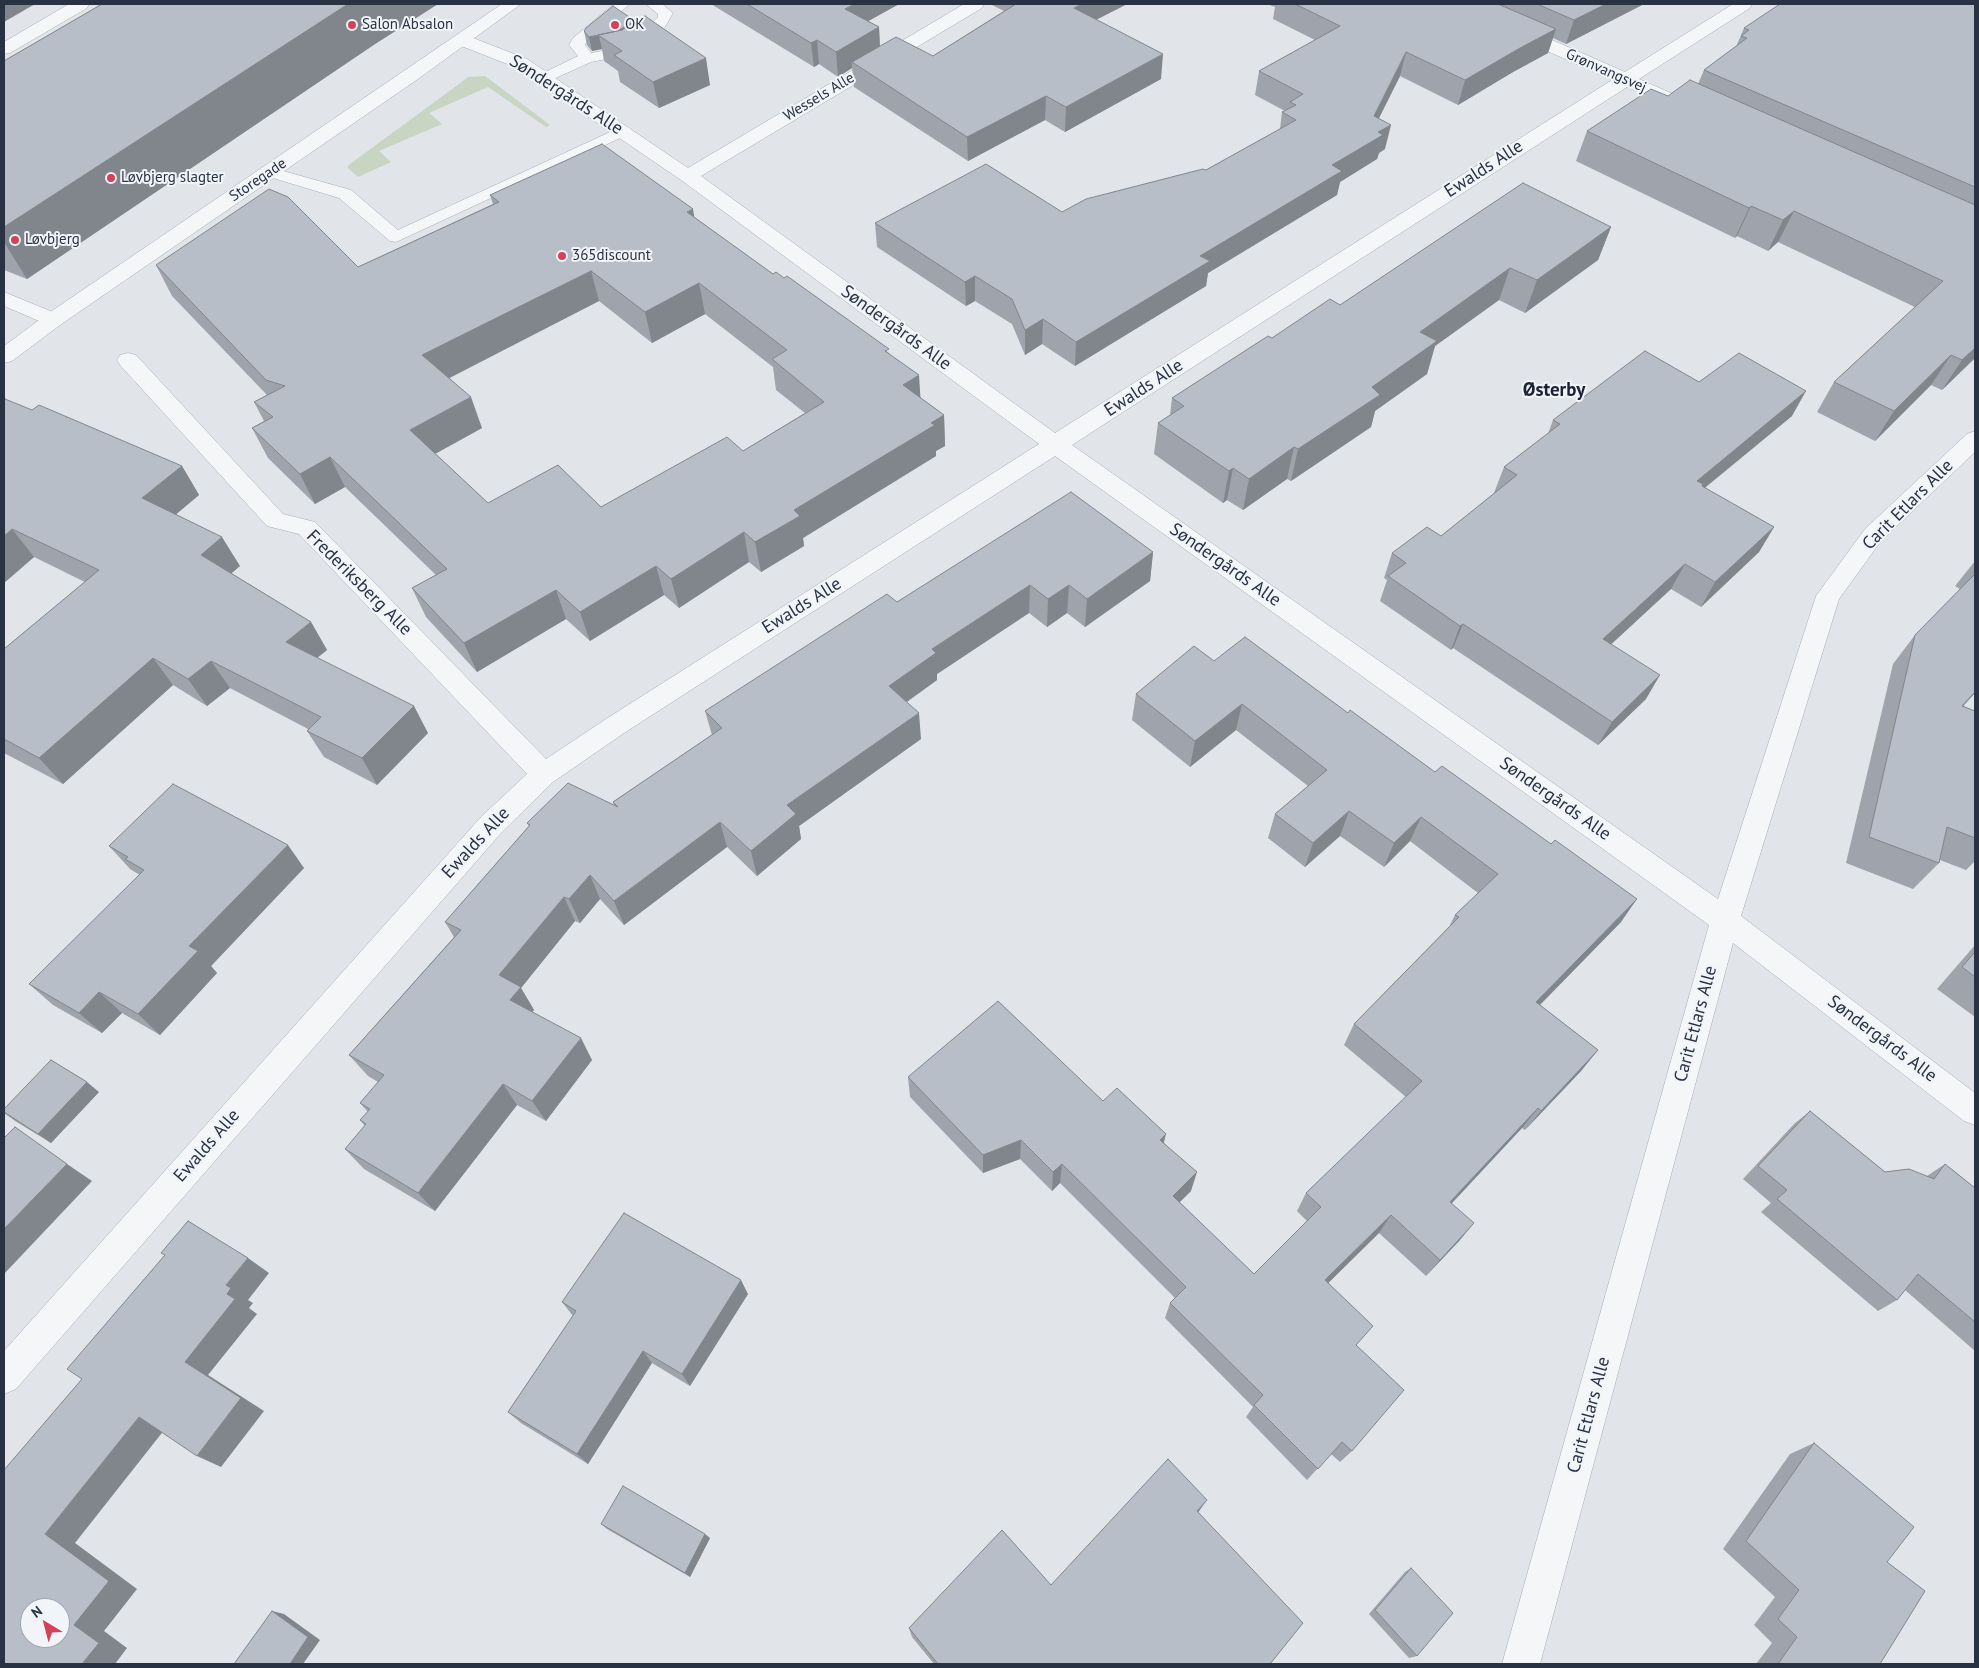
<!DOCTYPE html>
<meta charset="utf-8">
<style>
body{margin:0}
#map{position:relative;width:1979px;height:1668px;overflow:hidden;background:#e1e5ea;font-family:"PT Sans",sans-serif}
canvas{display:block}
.frame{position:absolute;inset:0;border:5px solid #293243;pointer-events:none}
.north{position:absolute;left:20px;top:1598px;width:50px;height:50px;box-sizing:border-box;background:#f1f4f8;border:1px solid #a1a6b0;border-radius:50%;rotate:323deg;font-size:14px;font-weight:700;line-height:20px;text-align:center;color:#293243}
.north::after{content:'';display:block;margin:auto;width:18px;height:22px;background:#d34258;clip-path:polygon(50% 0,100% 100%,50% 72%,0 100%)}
</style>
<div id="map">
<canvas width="1979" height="1668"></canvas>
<div class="frame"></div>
<div class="north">N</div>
</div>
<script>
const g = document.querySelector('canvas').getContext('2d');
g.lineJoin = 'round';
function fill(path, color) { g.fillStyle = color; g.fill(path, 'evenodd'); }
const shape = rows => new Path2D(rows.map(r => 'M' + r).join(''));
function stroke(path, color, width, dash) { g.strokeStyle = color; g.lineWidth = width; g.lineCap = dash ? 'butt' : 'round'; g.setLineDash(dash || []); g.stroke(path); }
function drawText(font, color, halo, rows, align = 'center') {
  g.font = font + ' "PT Sans",sans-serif'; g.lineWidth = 4; g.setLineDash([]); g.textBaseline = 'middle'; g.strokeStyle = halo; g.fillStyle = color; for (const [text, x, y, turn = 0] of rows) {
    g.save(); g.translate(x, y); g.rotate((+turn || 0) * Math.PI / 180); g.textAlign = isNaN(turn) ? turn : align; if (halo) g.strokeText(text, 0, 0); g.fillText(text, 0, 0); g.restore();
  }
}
fill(shape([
 [485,76,550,125,546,127,488,87,429,113,442,124,379,151,391,162,358,177,349,169,347,167,350,164,463,81,468,77]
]), '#c7d5c2');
const service = shape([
 [614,4,630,4,587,40,585,45,591,53,618,48,634,40,658,17,658,14,646,4,662,4,673,13,665,27,644,46,627,55,591,62,549,81,539,81,536,78,539,75,578,56,569,45,573,38,614,4],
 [623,126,629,128,631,131,629,134,396,242,390,241,339,198,263,175,261,172,263,169,269,167,351,190,398,230,623,126]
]);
const minor = shape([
 [69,4,89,4,87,8,10,53,4,54,4,42,69,4],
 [964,4,984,4,982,8,701,176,1055,433,1612,80,1451,8,1449,4,1470,4,1625,72,1733,4,1752,4,1750,8,1639,79,1689,101,1692,105,1689,109,1683,110,1677,109,1627,87,1072,445,1718,899,1816,596,1865,529,1967,434,1975,431,1975,452,1881,541,1839,599,1741,916,1975,1093,1975,1125,1964,1121,1733,943,1540,1664,1502,1664,1709,925,1055,456,624,733,553,782,501,833,16,1389,4,1394,4,1351,481,817,527,774,299,534,267,526,120,365,117,360,120,355,128,353,136,355,283,514,315,522,546,759,606,719,1039,444,681,180,515,67,456,44,453,40,456,36,462,35,468,36,527,59,688,168,964,4],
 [4,292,60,315,63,320,60,325,53,327,4,306,4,292]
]);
const tertiary = shape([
 [502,4,521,4,418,79,60,325,12,361,4,363,4,346,46,315,502,4]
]);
stroke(service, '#a6acb5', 1);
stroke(minor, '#a6acb5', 1);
stroke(tertiary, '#a6acb5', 1);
fill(service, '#f4f6f8');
fill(minor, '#f4f6f8');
fill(tertiary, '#f4f6f8');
fill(shape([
 [102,4,438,4,375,44,27,279,4,270,4,61],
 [711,4,899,4,868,21,879,27,880,46,933,56,1004,11,990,4,1127,4,1096,20,1161,79,1065,132,1045,120,968,161,854,87,852,68,838,77,819,64,814,67],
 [1267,4,1644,4,1566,44,1553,38,1548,53,1513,72,1458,105,1400,76,1379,118,1385,149,1379,153,1377,159,1340,182,1337,195,1208,273,1206,286,1075,366,1042,344,1025,355,1012,324,975,301,966,306,877,247,875,223,1062,212,1206,170,1280,129,1282,112,1285,111,1255,95,1259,71,1315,40,1273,19,1275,7],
 [1975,4,1975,358,1942,390,1931,385,1875,441,1817,412,1834,382,1915,307,1778,242,1768,251,1737,236,1735,238,1576,161,1587,131,1698,84,1704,70,1736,47,1744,28],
 [635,22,710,85,659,108,620,82,618,71,604,61,602,49,592,51,587,45,584,31],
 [490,195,694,217,773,274,889,353,921,398,944,415,945,446,936,451,936,456,803,538,804,546,761,572,749,562,679,608,664,595,590,641,566,619,477,672,426,617,412,588,436,575,345,487,315,504,268,458,252,428,264,421,254,402,267,395,172,296,156,265,358,267,493,204],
 [599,301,652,343,705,314,773,367,776,390,805,413,743,451,601,507,488,503,435,454,482,428,448,378],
 [1611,227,1598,260,1525,313,1499,300,1435,346,1427,374,1375,411,1371,427,1291,481,1287,479,1243,510,1227,500,1223,503,1154,454,1158,423,1170,415,1172,398,1272,338,1340,305],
 [1699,382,1792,416,1705,488,1774,527,1759,552,1701,607,1671,589,1611,644,1646,699,1598,745,1453,648,1451,650,1380,601,1387,580,1384,578,1392,553,1441,536,1495,493,1494,493,1504,467,1548,434,1553,420],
 [32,410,182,466,199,495,176,514,240,566,231,573,311,622,327,650,317,658,428,733,377,785,324,757,307,731,308,729,230,688,207,706,173,685,63,784,4,753,4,649,85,582,34,557,4,583],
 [1153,552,1150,581,1085,627,1067,613,1047,627,1029,613,937,674,937,680,907,702,921,739,799,826,801,839,757,876,727,847,624,925,600,899,580,923,575,921,521,988,534,1010,532,1012,592,1060,546,1121,517,1105,435,1211,364,1169,345,1149,365,1126,360,1120,368,1112,360,1103,378,1082,368,1076,349,1055,454,937,445,922,529,826,527,823,614,805,613,802,712,735,705,711,897,602],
 [1975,561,1975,693,1963,706,1975,711,1975,861,1966,870,1940,860,1939,863,1913,889,1846,863,1893,664,1915,635,1960,589,1955,586],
 [1214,661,1621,922,1540,1005,1598,1050,1581,1071,1525,1130,1522,1128,1452,1203,1460,1240,1426,1276,1379,1233,1328,1283,1357,1346,1352,1451,1340,1462,1331,1454,1307,1480,1246,1417,1253,1407,1165,1318,1170,1303,1175,1298,1060,1183,1052,1191,1020,1159,983,1173,910,1097,908,1077,1103,1101,1164,1142,1191,1191,1179,1202,1254,1274,1307,1221,1297,1211,1306,1193,1406,1097,1344,1045,1354,1024,1449,927,1455,915,1478,893,1410,841,1384,867,1340,836,1305,867,1268,838,1275,814,1308,786,1236,730,1190,767,1132,720,1136,694],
 [109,846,304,868,211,966,217,973,160,1035,122,1013,102,1033,53,1005,29,984,140,875,130,869],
 [1975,945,1975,1017,1937,989],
 [99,1092,51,1143,15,1121,4,1113],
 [1810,1111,1885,1172,1927,1176,1945,1164,1975,1188,1975,1351,1905,1290,1897,1300,1878,1311,1761,1212,1771,1203,1743,1179,1794,1124],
 [748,1294,690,1386,652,1363,588,1464,521,1423,508,1412,573,1316,562,1302],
 [1814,1443,1887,1562,1880,1664,1756,1664,1772,1643,1754,1625,1775,1597,1723,1549,1790,1454],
 [1198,1513,1270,1664,934,1664,912,1637,909,1628,1051,1585],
 [601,1524,710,1538,690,1577,607,1529],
 [1411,1568,1417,1656,1409,1658,1369,1614,1405,1572]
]), '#9ea3ac');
fill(shape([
 [4,4,35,4,4,22],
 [348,4,438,4,375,44,27,279,4,242,4,227],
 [855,4,899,4,847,33,845,9],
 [1082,4,1127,4,1072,32,1074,8],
 [1606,4,1644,4,1566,44,1574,20],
 [635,21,637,34,615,33],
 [879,27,880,51,852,62,852,68,838,77,836,52],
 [1556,29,1548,53,1513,72,1458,105,1465,80,1520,48],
 [599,36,602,49,592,51,589,37],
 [817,40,819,64,814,67,811,43],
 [1406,52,1400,76,1368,140,1374,116],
 [1163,54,1161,79,1065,132,1066,107],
 [706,58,710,85,659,108,653,82],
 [1046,96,1045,120,968,161,967,137],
 [1391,125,1385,149,1379,153,1377,159,1340,182,1337,195,1208,273,1206,286,1075,366,1076,342,1378,132],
 [1751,206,1737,236,1735,238,1749,208],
 [693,209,698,240,687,212],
 [1794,211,1778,242,1768,251,1783,220],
 [1611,227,1598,260,1525,313,1537,280],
 [1510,268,1499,300,1435,346,1427,374,1375,411,1371,427,1291,481,1298,449,1372,387,1420,332],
 [591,271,599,301,434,386,422,355],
 [975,276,975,301,966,306,965,282],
 [699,283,705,314,652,343,645,312],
 [1043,319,1042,344,1025,355,1025,330],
 [1975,348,1975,358,1942,390,1962,360],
 [1951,355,1931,385,1875,441,1894,411],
 [919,375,921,406,903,385],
 [1806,391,1792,416,1698,493,1697,481],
 [471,397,482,428,422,461,410,430],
 [944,415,945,446,936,451,936,456,803,538,804,546,761,572,755,542,794,510],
 [1294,447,1287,479,1243,510,1249,479],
 [330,457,345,487,315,504,300,474],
 [182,466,199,495,161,527,142,498],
 [1233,468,1227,500,1223,503,1229,471],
 [1774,527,1759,552,1701,607,1715,582],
 [12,529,34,557,4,583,4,536],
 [744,532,749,562,679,608,671,579],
 [222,537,240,566,219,584,201,555],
 [1153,552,1150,581,1085,627,1087,599],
 [1685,564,1671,589,1591,663,1603,639],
 [656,566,664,595,590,641,580,612],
 [1030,585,1029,613,937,674,937,680,891,713,889,686,932,649],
 [1069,585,1067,613,1047,627,1048,599],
 [556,590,566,619,477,672,464,643],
 [311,622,327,650,302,670,286,642],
 [1463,624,1453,648,1451,650,1460,626],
 [153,658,173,685,63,784,39,758],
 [211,661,230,688,207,706,188,679],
 [1660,675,1646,699,1598,745,1612,722],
 [1975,692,1975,693,1938,734],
 [1242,704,1236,730,1190,767,1195,741],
 [414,706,428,733,377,785,362,758],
 [919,713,921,739,799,826,801,839,757,876,751,851,787,805],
 [1349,811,1340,836,1305,867,1313,843],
 [1421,817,1410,841,1384,867,1394,843],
 [720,822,727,847,624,925,614,901],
 [288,845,304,868,211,966,217,973,160,1035,138,1014,189,946],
 [590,875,600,899,580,923,569,899],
 [564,897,575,921,521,988,534,1010,523,1023,510,1000,499,975],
 [1637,899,1621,922,1522,1023,1536,1002],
 [99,992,122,1013,102,1033,79,1013],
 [581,1038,592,1060,546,1121,532,1101],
 [1598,1050,1581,1071,1525,1130,1541,1111],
 [87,1082,99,1092,51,1143,38,1134],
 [503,1084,517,1105,435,1211,418,1193],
 [1538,1108,1522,1128,1437,1219,1450,1202],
 [1166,1134,1161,1154,1160,1140],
 [1021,1140,1020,1159,983,1173,983,1155],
 [67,1164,92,1181,4,1274,4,1229],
 [1062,1164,1060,1183,1052,1191,1053,1172],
 [1197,1172,1191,1191,1168,1214,1173,1196],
 [1391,1215,1379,1233,1315,1296,1325,1280],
 [1474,1223,1460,1240,1426,1276,1440,1260],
 [248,1258,269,1273,248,1300,253,1303,249,1308,257,1314,208,1375,264,1411,221,1467,197,1456,185,1362,227,1294,226,1285],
 [741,1280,748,1294,690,1386,682,1374],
 [643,1351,652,1363,588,1464,577,1454],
 [139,1417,165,1429,75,1543,137,1589,104,1631,127,1648,115,1664,82,1664,74,1625,45,1534],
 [1207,1500,1197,1514,1197,1511],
 [705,1534,710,1538,690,1577,685,1573],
 [272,1611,284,1614,320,1640,303,1664,290,1664]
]), '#81858c');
const building = shape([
 [102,4,348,4,4,227,4,61,102,4],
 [747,4,855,4,845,9,879,27,836,52,817,40,811,43,747,4],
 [1016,4,1082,4,1074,8,1163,54,1066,107,1046,96,967,137,852,62,896,37,933,56,1016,4],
 [1295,4,1498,4,1556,29,1520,48,1465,80,1406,52,1374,116,1391,125,1378,132,1383,135,1332,165,1342,171,1200,256,1210,261,1076,342,1043,319,1025,330,1012,299,975,276,965,282,875,223,986,164,1062,212,1086,199,1203,169,1206,170,1296,120,1282,112,1296,105,1290,102,1303,94,1259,71,1340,26,1295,4],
 [1537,4,1606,4,1574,20,1537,4],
 [1780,4,1975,4,1975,187,1704,70,1747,38,1741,36,1749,30,1744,28,1780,4],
 [613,6,635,21,617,31,589,37,584,31,586,28,613,6],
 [645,16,706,58,653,82,614,55,622,51,598,35,622,30,645,16],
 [1690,80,1975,205,1975,348,1962,360,1951,355,1894,411,1834,382,1943,281,1794,211,1783,220,1751,206,1749,208,1587,131,1651,89,1668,96,1690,80],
 [602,144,693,209,687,212,773,274,776,272,784,278,787,276,889,349,885,351,919,375,903,385,944,415,931,423,935,425,794,510,800,516,755,542,744,532,671,579,656,566,580,612,556,590,464,643,412,588,447,569,330,457,300,474,252,428,273,417,254,402,285,386,266,380,156,265,269,189,288,197,358,267,499,202,490,195,602,144],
 [591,271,645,312,699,283,787,350,772,359,824,402,743,451,727,437,601,507,558,465,488,503,410,430,471,397,422,355,591,271],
 [1523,183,1611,227,1537,280,1510,268,1420,332,1437,341,1372,387,1380,395,1298,449,1294,447,1249,479,1233,468,1229,471,1158,423,1184,406,1172,398,1268,336,1272,338,1330,299,1340,305,1523,183],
 [1645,351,1699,382,1739,353,1806,391,1697,481,1703,484,1702,486,1774,527,1715,582,1685,564,1603,639,1660,675,1612,722,1463,624,1460,626,1388,576,1406,563,1392,553,1427,527,1441,536,1517,475,1504,467,1560,424,1553,420,1645,351],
 [5,399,32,410,39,405,182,466,142,498,222,537,201,555,311,622,286,642,414,706,362,758,307,731,321,717,211,661,188,679,153,658,39,758,4,739,4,649,99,570,12,529,4,536,4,400,5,399],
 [1071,492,1153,552,1087,599,1069,585,1048,599,1030,585,932,649,936,653,889,686,919,713,787,805,796,814,751,851,720,822,614,901,590,875,569,899,564,897,499,975,521,987,510,1000,581,1038,532,1101,503,1084,418,1193,345,1149,366,1124,360,1120,370,1109,360,1103,384,1075,349,1055,461,930,445,922,530,825,527,823,568,783,618,807,613,802,722,728,705,711,887,594,897,602,1071,492],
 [1975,574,1975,692,1962,706,1975,711,1975,838,1947,827,1939,863,1869,837,1915,635,1975,574],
 [1245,637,1348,713,1350,710,1435,772,1442,766,1551,844,1555,840,1637,899,1536,1002,1598,1050,1541,1111,1538,1108,1450,1202,1474,1223,1440,1260,1391,1215,1325,1280,1373,1326,1356,1345,1404,1390,1352,1451,1342,1442,1318,1469,1254,1405,1263,1395,1170,1303,1186,1287,1062,1164,1053,1172,1021,1140,983,1155,908,1077,998,1001,1103,1101,1117,1088,1166,1134,1160,1140,1197,1172,1173,1196,1254,1274,1321,1207,1306,1193,1422,1081,1354,1024,1459,917,1455,915,1498,874,1421,817,1394,843,1349,811,1313,843,1275,814,1327,770,1242,704,1195,741,1136,694,1194,646,1214,661,1245,637],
 [173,784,288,845,189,946,198,951,138,1014,99,992,79,1013,29,984,144,870,125,859,128,857,109,846,173,784],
 [1975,952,1975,977,1962,967,1975,952],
 [51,1060,87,1082,38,1134,4,1112,4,1109,51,1060],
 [1810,1111,1885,1172,1909,1169,1934,1179,1945,1164,1975,1188,1975,1322,1918,1274,1897,1300,1777,1199,1787,1190,1758,1166,1810,1111],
 [15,1127,67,1164,4,1229,4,1138,15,1127],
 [624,1213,741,1280,682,1374,643,1351,577,1454,508,1412,576,1311,562,1302,624,1213],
 [188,1221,248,1258,226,1285,231,1288,227,1294,235,1299,185,1362,241,1398,197,1456,139,1417,45,1534,109,1581,74,1625,99,1643,82,1664,4,1664,4,1470,82,1379,67,1369,165,1255,161,1253,188,1221],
 [30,1608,60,1608,60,1638,30,1638,30,1608],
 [1814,1443,1914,1527,1887,1562,1925,1591,1880,1664,1778,1664,1797,1637,1778,1619,1799,1590,1746,1541,1814,1443],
 [1168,1459,1207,1500,1197,1511,1303,1623,1270,1664,938,1664,909,1628,1002,1530,1051,1585,1168,1459],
 [623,1486,705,1534,685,1573,601,1524,623,1486],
 [1411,1568,1453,1613,1417,1656,1375,1610,1411,1568],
 [272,1611,308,1637,290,1664,234,1664,272,1611]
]);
fill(building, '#b8bec8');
stroke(building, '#81858c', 1);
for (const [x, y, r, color] of [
 [352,25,5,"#d34258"],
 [615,25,5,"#d34258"],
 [111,178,5,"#d34258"],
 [15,240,5,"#d34258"],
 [562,256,5,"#d34258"]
]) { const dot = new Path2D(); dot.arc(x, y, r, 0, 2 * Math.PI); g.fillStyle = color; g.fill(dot); stroke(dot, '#f1f4f8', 2); }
drawText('15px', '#293243', '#f1f4f8', [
 ["Salon Absalon",362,25],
 ["OK",625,25],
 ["Løvbjerg slagter",121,178],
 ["Løvbjerg",25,240],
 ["365discount",572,256]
], 'left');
drawText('15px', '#293243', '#f1f4f8', [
 ["Grønvangsvej",1606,71,24],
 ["Wessels Alle",819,97,-31],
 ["Storegade",258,180,-34]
]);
drawText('18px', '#293243', '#f1f4f8', [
 ["Søndergårds Alle",566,95,33],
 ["Ewalds Alle",1484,169,-33],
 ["Søndergårds Alle",896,328,36],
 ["Ewalds Alle",1144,388,-33],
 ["Carit Etlars Alle",1908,505,-45],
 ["Søndergårds Alle",1225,565,35],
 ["Frederiksberg Alle",359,583,45],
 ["Ewalds Alle",802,606,-32],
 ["Søndergårds Alle",1555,799,35],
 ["Ewalds Alle",476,843,-47],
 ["Carit Etlars Alle",1696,1024,-75],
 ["Søndergårds Alle",1882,1039,37],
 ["Ewalds Alle",207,1146,-49],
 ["Carit Etlars Alle",1589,1415,-75]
]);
drawText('bold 19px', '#1b2334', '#f1f4f8', [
 ["Østerby",1554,391]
]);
</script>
